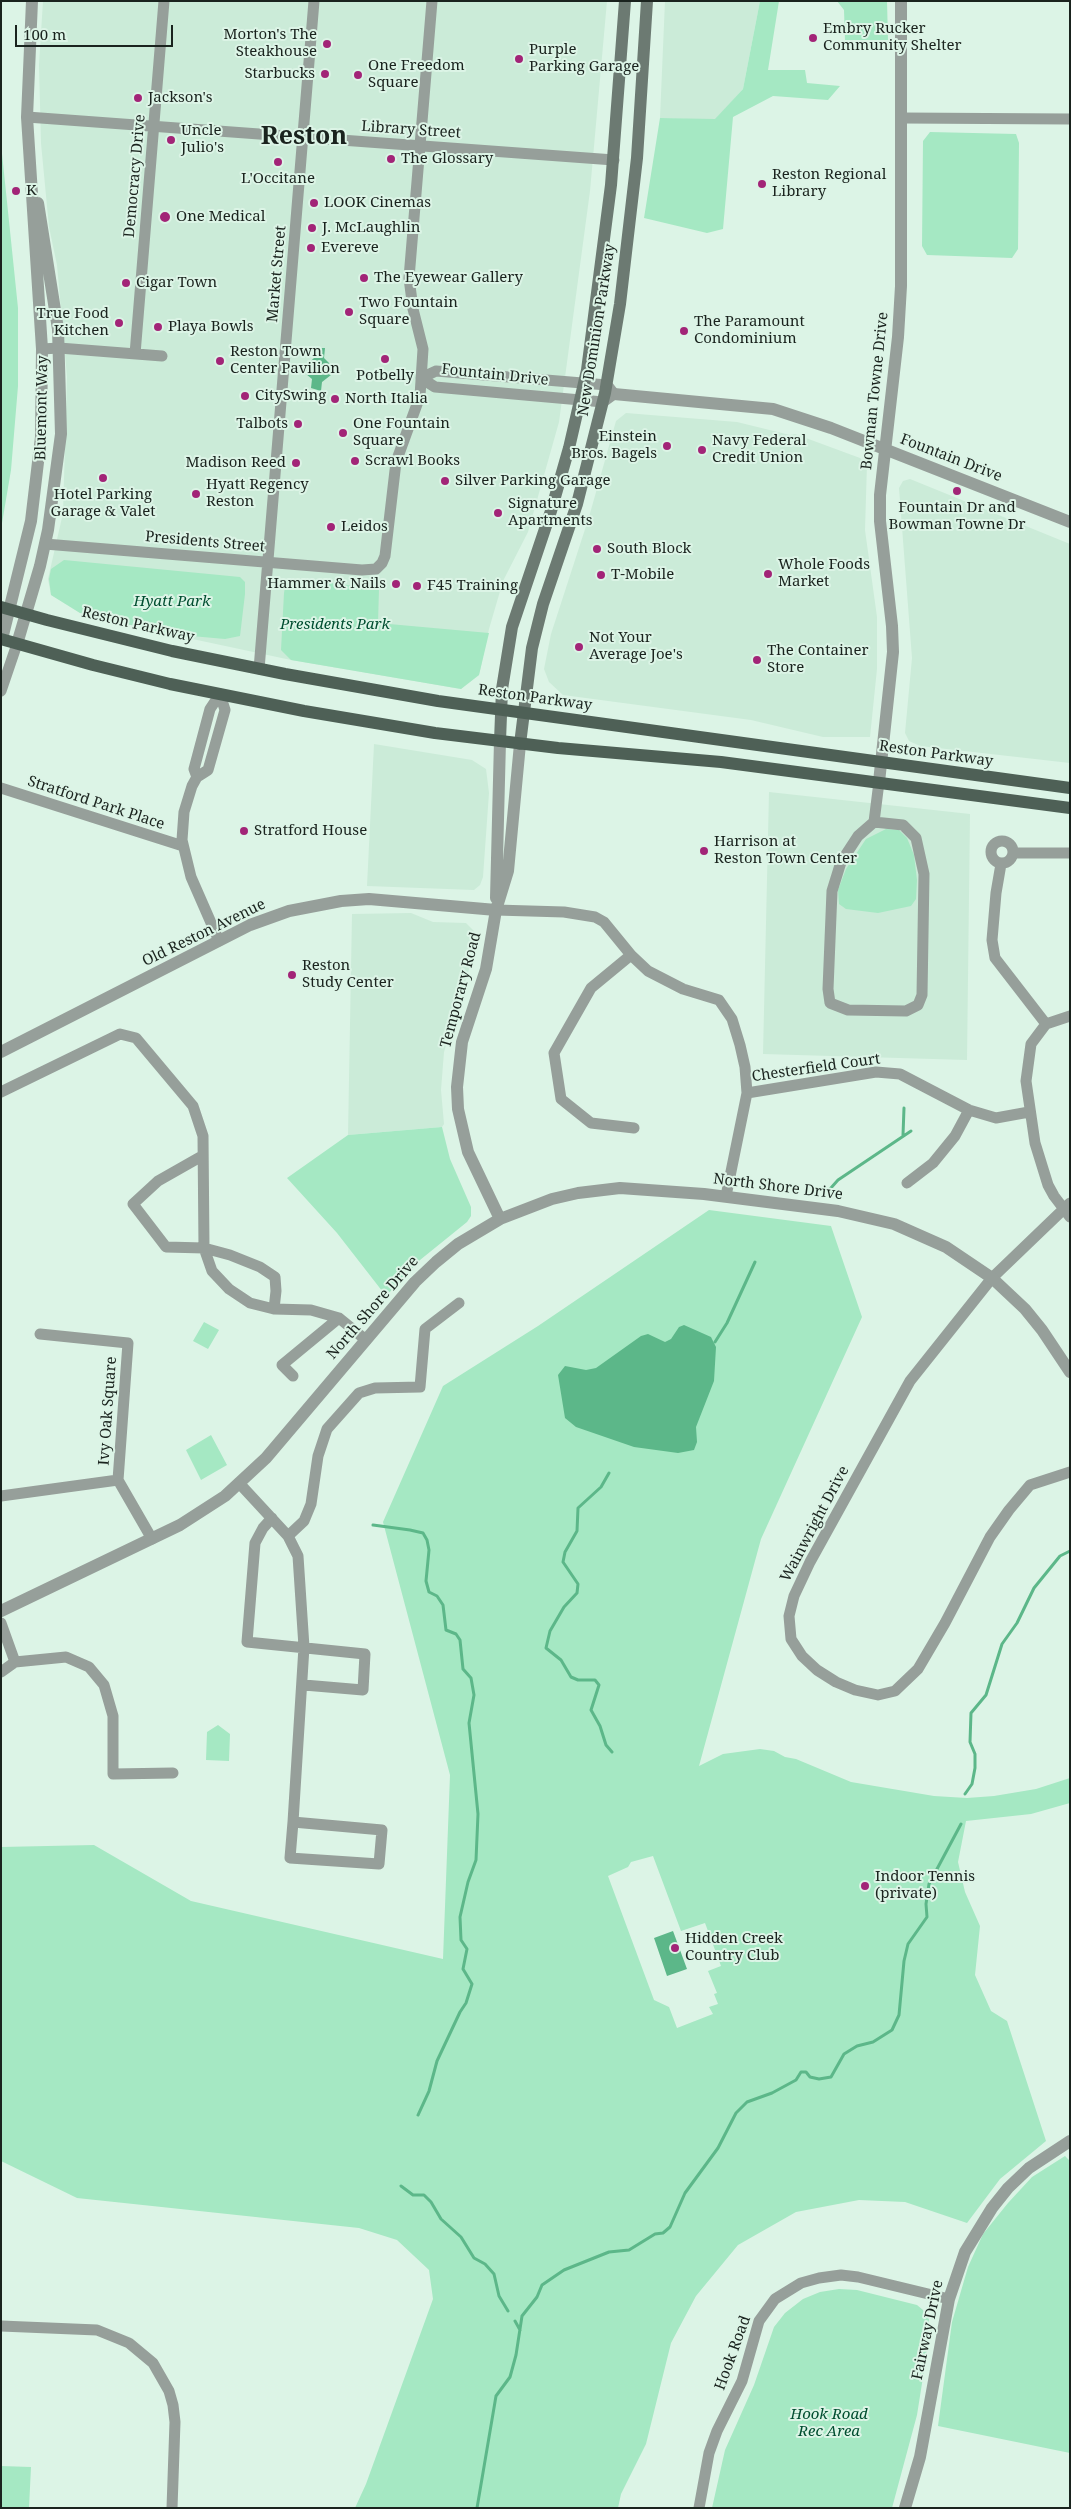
<!DOCTYPE html>
<style>
body{margin:0}
#map{position:relative;width:1071px;height:2509px;overflow:hidden;background:#dcf4e6;font-family:"Noto Serif",serif}
canvas{display:block}
.frame{position:absolute;inset:0;border:2px solid #1a231e;pointer-events:none}
.scale{position:absolute;left:15px;top:25px;width:158px;height:22px;box-sizing:border-box;border:2px solid #1a231e;border-top:0;padding-left:6px;font-size:15px;line-height:18px;white-space:nowrap;color:#1a231e;-webkit-text-stroke:4px #dcf4e6;paint-order:stroke}
</style>
<div id="map">
<canvas width="1071" height="2509"></canvas>
<div class="frame"></div>
<div class="scale">100 m</div>
</div>
<script>
const g = document.querySelector('canvas').getContext('2d');
g.lineJoin = 'round';
function fill(path, color) { g.fillStyle = color; g.fill(path, 'evenodd'); }
const shape = rows => new Path2D(rows.map(r => 'M' + r).join(''));
function stroke(path, color, width, dash) { g.strokeStyle = color; g.lineWidth = width; g.lineCap = dash ? 'butt' : 'round'; g.setLineDash(dash || []); g.stroke(path); }
function drawText(font, color, halo, rows, align = 'center') {
  g.font = font + ' "Noto Serif",serif'; g.lineWidth = 4; g.setLineDash([]); g.textBaseline = 'middle'; g.strokeStyle = halo; g.fillStyle = color; for (const [text, x, y, turn = 0] of rows) {
    g.save(); g.translate(x, y); g.rotate((+turn || 0) * Math.PI / 180); g.textAlign = isNaN(turn) ? turn : align; if (halo) g.strokeText(text, 0, 0); g.fillText(text, 0, 0); g.restore();
  }
}
fill(shape([
 [43,1,607,1,590,191,559,422,528,532,503,581,489,629,479,675,461,689,291,660,169,634,80,613,51,595,48,579,63,513,67,377,57,265,49,227,41,143,39,65],
 [665,1,760,1,743,89,715,120,660,118],
 [626,413,737,422,790,435,795,434,860,458,867,464,865,530,877,617,877,669,870,737,823,737,751,720,563,695,549,682,544,669,551,634,589,517,616,421],
 [910,479,1070,544,1070,763,920,746,909,741,905,733,912,658,899,488,903,481],
 [374,744,472,760,486,769,489,793,483,877,480,885,474,890,367,886],
 [769,792,970,814,967,1060,763,1054],
 [411,913,433,922,466,923,474,931,476,938,473,956,444,1052,441,1090,444,1124,442,1127,348,1135,352,914]
]), '#cbebd8');
fill(shape([
 [760,1,779,1,768,70,805,70,807,83,840,86,828,100,773,96,733,117,723,229,707,233,644,218,660,118,715,119,743,89],
 [837,1,887,1,888,40,845,40,844,10],
 [930,132,1016,134,1019,143,1018,249,1012,258,927,255,922,246,923,141],
 [1,144,18,308,18,386,11,470,1,529],
 [64,560,240,577,245,582,245,594,240,636,225,639,169,634,80,613,51,595,49,579,51,569],
 [305,580,379,589,378,623,489,633,479,675,461,689,291,660,281,650,284,593,286,581],
 [886,829,899,830,907,838,914,855,917,880,916,899,911,906,878,913,846,909,839,904,838,890,846,869,866,839],
 [442,1127,450,1159,471,1207,471,1216,467,1222,420,1260,386,1296,337,1233,287,1178,348,1135],
 [709,1210,831,1226,862,1317,761,1539,699,1766,723,1754,760,1749,774,1751,785,1757,796,1759,851,1782,934,1796,967,1798,994,1796,1036,1789,1070,1778,1070,1803,1031,1814,966,1821,958,1862,965,1892,980,1926,975,1975,991,2011,1007,2021,1046,2141,1000,2179,967,2223,905,2202,859,2200,796,2212,738,2245,696,2296,671,2343,646,2444,621,2494,618,2508,355,2508,366,2484,433,2299,429,2270,397,2240,359,2228,77,2198,1,2161,1,1847,94,1845,191,1901,443,1959,450,1775,383,1522,443,1386,538,1326],
 [653,1856,681,1931,705,1923,721,1966,708,1971,717,1993,714,1994,718,2004,709,2007,713,2014,677,2028,669,2007,654,2000,608,1876,628,1867,631,1862],
 [204,1322,219,1330,208,1349,193,1341],
 [211,1435,227,1465,201,1480,186,1450],
 [218,1725,230,1734,229,1761,206,1760,207,1732],
 [1065,2156,1070,2161,1070,2453,938,2426,952,2322,968,2267,983,2234,1008,2203,1032,2177],
 [839,2289,857,2290,917,2305,923,2310,929,2319,926,2358,917,2415,892,2508,712,2508,725,2450,754,2385,774,2327,785,2313,803,2299,820,2292],
 [1,2466,31,2467,29,2508,1,2508]
]), '#a5e8c3');
fill(shape([
 [315,348,325,348,324,358,332,366,331,375,322,382,321,391,311,388,312,379,306,374,303,368,314,358],
 [684,1325,711,1337,716,1347,714,1381,696,1427,697,1442,694,1450,678,1453,634,1447,576,1427,565,1418,558,1375,565,1366,586,1370,596,1368,641,1336,648,1334,665,1342,671,1339,679,1327],
 [673,1931,687,1969,667,1976,654,1938]
]), '#5cb789');
stroke(shape([
 [903,1135,904,1108],
 [830,1189,838,1180,911,1131],
 [715,1342,727,1323,755,1262],
 [609,1473,601,1487,578,1508,577,1531,565,1552,563,1562,578,1584,577,1593,564,1607,550,1631,546,1648,561,1660,571,1677,578,1680,595,1680,599,1685,591,1710,600,1726,606,1745,612,1752],
 [373,1525,410,1530,423,1533,427,1540,429,1550,426,1581,429,1592,437,1596,443,1605,446,1630,456,1634,460,1640,463,1669,471,1678,474,1695,469,1723,478,1814,476,1860,468,1882,460,1917,461,1940,467,1949,463,1969,472,1984,466,2003,460,2012,437,2061,429,2091,418,2115],
 [965,1794,972,1784,975,1768,975,1754,970,1742,971,1713,986,1695,1002,1644,1017,1623,1034,1588,1060,1556,1070,1551],
 [401,2186,413,2195,424,2195,431,2202,441,2219,461,2237,474,2258,485,2264,494,2274,499,2296,508,2311],
 [515,2321,520,2330],
 [477,2508,496,2396,510,2377,516,2355,522,2316,537,2297,542,2285,564,2270,609,2252,629,2250,655,2234,663,2233,670,2227,685,2193,718,2148,736,2113,747,2102,772,2093,796,2080,801,2072,806,2072,810,2077,819,2079,831,2077,844,2054,857,2046,873,2042,892,2030,899,2015,904,1961,908,1944,927,1917,926,1904,929,1884,961,1824]
]), '#5cb789', 3);
stroke(shape([
 [27,117,614,160],
 [902,118,1070,119],
 [42,349,59,348,162,356],
 [135,354,164,1],
 [436,371,607,385,614,394,603,402,435,387,421,378,436,371],
 [45,544,362,570,376,569,382,563,385,556,396,462,420,396,423,349,413,309,409,278,432,1],
 [259,669,314,1],
 [1,691,17,644],
 [197,777,194,769,210,709,220,694],
 [1,788,183,846],
 [874,822,903,825,916,838,924,874,922,995,918,1005,906,1011,848,1010,830,1003,828,989,832,891,841,862,858,836,874,822,879,782],
 '991 852a11 11 0 1 1 22 0a11 11 0 1 1-22 0Z',
 [1013,853,1070,853],
 [1001,864,996,893,992,940,995,958,1046,1024],
 [496,910,564,912,595,917,604,922,631,955,648,971,683,989,719,1000,732,1019,740,1045,745,1067,747,1093,726,1196],
 [219,941,191,877,182,840,184,812,192,786,197,777,208,770,225,710,220,694],
 [631,955,591,988,554,1053,561,1099,591,1123,634,1128],
 [1070,1016,1046,1024,1031,1044,1026,1081,1035,1143,1048,1185,1054,1196,1070,1217],
 [1,1092,120,1034,136,1038,193,1106,203,1136,204,1248,230,1255,260,1267,275,1277,276,1291,274,1309,311,1310,339,1318,366,1340],
 [747,1093,876,1072,900,1074,969,1110,996,1118,1029,1112],
 [202,1156,158,1181,133,1204,166,1247,204,1248,212,1271,229,1289,250,1303,274,1309],
 [907,1183,933,1163,955,1136,969,1110],
 [1070,1203,992,1278,910,1381,810,1562,794,1596,789,1616,791,1639,802,1656,817,1670,836,1682,855,1690,878,1695,895,1691,918,1669,945,1623,990,1537,1009,1510,1030,1485,1070,1472],
 [40,1334,128,1343,118,1480,152,1539],
 [293,1376,282,1365,339,1318],
 [239,1483,288,1536,298,1556,304,1647,293,1822],
 [1,1496,118,1480],
 [272,1518,263,1528,255,1543,247,1642,365,1654,363,1690,304,1685],
 [288,1536,304,1521,311,1504,318,1456,327,1429,359,1393,375,1388,420,1387,425,1329,459,1303],
 [1,1623,15,1662],
 [1,1672,15,1662,66,1657,89,1667,104,1685,113,1716,113,1774,173,1773],
 [293,1822,382,1830,379,1864,290,1858,293,1822],
 [1,2326,97,2330,129,2343,153,2363,169,2391,173,2405,175,2422,172,2508],
 [699,2508,709,2453,717,2431,742,2381,759,2321,775,2299,801,2283,819,2278,841,2275,858,2277,949,2299]
]), '#969f9a', 11);
stroke(shape([
 [614,394,773,409,831,428,1070,522],
 [2,639,31,521,41,437,42,349,27,117,32,1],
 [17,644,40,566,48,530,61,434,58,329,38,203],
 [879,782,893,652,892,626,880,521,880,495,898,337,901,286,901,1],
 [496,898,500,741],
 [1,1052,250,925,289,911,341,901,369,899,496,910],
 [500,1219,468,1152,458,1109,457,1087,462,1042,486,969,496,910,508,871,520,744],
 [1,1611,180,1525,225,1496,266,1458,415,1282,436,1262,458,1244,500,1219,552,1199,578,1193,620,1188,704,1194,838,1211,894,1224,946,1247,992,1278,1025,1309,1042,1330,1070,1372],
 [905,2508,920,2457,949,2299,965,2252,992,2208,1008,2188,1029,2168,1070,2141]
]), '#969f9a', 12);
stroke(shape([
 [500,741,502,689,512,627,551,511,569,448,587,370,611,185,625,1],
 [520,744,532,648,543,604,577,504,605,393,620,304,637,158,647,1]
]), '#6c7a72', 12);
stroke(shape([
 [1,607,47,620,172,651,285,674,438,701,1070,788],
 [1,639,93,665,170,684,304,711,435,733,558,748,721,762,1070,808]
]), '#4e6056', 12);
for (const [x, y, r, color] of [
 [813,38,5,"#a22477"],
 [327,44,5,"#a22477"],
 [519,59,5,"#a22477"],
 [325,74,5,"#a22477"],
 [358,75,5,"#a22477"],
 [138,98,5,"#a22477"],
 [171,140,5,"#a22477"],
 [391,159,5,"#a22477"],
 [278,162,5,"#a22477"],
 [762,184,5,"#a22477"],
 [16,191,5,"#a22477"],
 [314,203,5,"#a22477"],
 [165,217,6,"#a22477"],
 [312,228,5,"#a22477"],
 [311,248,5,"#a22477"],
 [364,278,5,"#a22477"],
 [126,283,5,"#a22477"],
 [349,312,5,"#a22477"],
 [119,323,5,"#a22477"],
 [158,327,5,"#a22477"],
 [684,331,5,"#a22477"],
 [385,359,5,"#a22477"],
 [220,361,5,"#a22477"],
 [245,396,5,"#a22477"],
 [335,399,5,"#a22477"],
 [298,424,5,"#a22477"],
 [343,433,5,"#a22477"],
 [667,446,5,"#a22477"],
 [702,450,5,"#a22477"],
 [355,461,5,"#a22477"],
 [296,463,5,"#a22477"],
 [103,478,5,"#a22477"],
 [445,481,5,"#a22477"],
 [957,491,5,"#a22477"],
 [196,494,5,"#a22477"],
 [498,513,5,"#a22477"],
 [331,527,5,"#a22477"],
 [597,549,5,"#a22477"],
 [768,574,5,"#a22477"],
 [601,575,5,"#a22477"],
 [396,584,5,"#a22477"],
 [417,586,5,"#a22477"],
 [579,647,5,"#a22477"],
 [757,660,5,"#a22477"],
 [244,831,5,"#a22477"],
 [704,851,5,"#a22477"],
 [292,975,5,"#a22477"],
 [865,1886,5,"#a22477"],
 [675,1948,5,"#a22477"]
]) { const dot = new Path2D(); dot.arc(x, y, r, 0, 2 * Math.PI); g.fillStyle = color; g.fill(dot); stroke(dot, '#dcf4e6', 2); }
drawText('15px', '#1a231e', '#dcf4e6', [
 ["Embry Rucker",823,29],
 ["Community Shelter",823,46],
 ["Morton's The",317,35,"right"],
 ["Steakhouse",317,52,"right"],
 ["Purple",529,50],
 ["Parking Garage",529,67],
 ["One Freedom",368,66],
 ["Square",368,83],
 ["Starbucks",315,74,"right"],
 ["Jackson's",148,98],
 ["Uncle",181,131],
 ["Julio's",181,148],
 ["The Glossary",401,159],
 ["Reston Regional",772,175],
 ["Library",772,192],
 ["L'Occitane",278,179,"center"],
 ["K",26,191],
 ["LOOK Cinemas",324,203],
 ["One Medical",176,217],
 ["J. McLaughlin",322,228],
 ["Evereve",321,248],
 ["The Eyewear Gallery",374,278],
 ["Cigar Town",136,283],
 ["Two Fountain",359,303],
 ["Square",359,320],
 ["True Food",109,314,"right"],
 ["Kitchen",109,331,"right"],
 ["The Paramount",694,322],
 ["Condominium",694,339],
 ["Playa Bowls",168,327],
 ["Reston Town",230,352],
 ["Center Pavilion",230,369],
 ["Potbelly",385,376,"center"],
 ["CitySwing",255,396],
 ["North Italia",345,399],
 ["Talbots",288,424,"right"],
 ["One Fountain",353,424],
 ["Square",353,441],
 ["Einstein",657,437,"right"],
 ["Bros. Bagels",657,454,"right"],
 ["Navy Federal",712,441],
 ["Credit Union",712,458],
 ["Scrawl Books",365,461],
 ["Madison Reed",286,463,"right"],
 ["Silver Parking Garage",455,481],
 ["Hyatt Regency",206,485],
 ["Reston",206,502],
 ["Hotel Parking",103,495,"center"],
 ["Garage & Valet",103,512,"center"],
 ["Signature",508,504],
 ["Apartments",508,521],
 ["Fountain Dr and",957,508,"center"],
 ["Bowman Towne Dr",957,525,"center"],
 ["Leidos",341,527],
 ["South Block",607,549],
 ["Whole Foods",778,565],
 ["Market",778,582],
 ["T-Mobile",611,575],
 ["Hammer & Nails",386,584,"right"],
 ["F45 Training",427,586],
 ["Not Your",589,638],
 ["Average Joe's",589,655],
 ["The Container",767,651],
 ["Store",767,668],
 ["Stratford House",254,831],
 ["Harrison at",714,842],
 ["Reston Town Center",714,859],
 ["Reston",302,966],
 ["Study Center",302,983],
 ["Indoor Tennis",875,1877],
 ["(private)",875,1894],
 ["Hidden Creek",685,1939],
 ["Country Club",685,1956]
], 'left');
drawText('15px', '#1a231e', '#dcf4e6', [
 ["Library Street",411,130,4],
 ["Democracy Drive",135,176,-85],
 ["Market Street",277,274,-85],
 ["New Dominion Parkway",597,330,-81],
 ["Fountain Drive",495,375,6],
 ["Bowman Towne Drive",875,391,-84],
 ["Bluemont Way",42,408,-89],
 ["Fountain Drive",951,458,21],
 ["Presidents Street",205,542,5],
 ["Reston Parkway",138,625,13],
 ["Reston Parkway",535,698,8],
 ["Reston Parkway",936,754,8],
 ["Stratford Park Place",96,803,18],
 ["Old Reston Avenue",204,933,-26],
 ["Temporary Road",461,990,-75],
 ["Chesterfield Court",816,1068,-8],
 ["North Shore Drive",778,1187,7],
 ["North Shore Drive",373,1308,-49],
 ["Ivy Oak Square",108,1411,-86],
 ["Wainwright Drive",815,1524,-62],
 ["Fairway Drive",928,2330,-78],
 ["Hook Road",733,2353,-70]
]);
drawText('italic 15px', '#004e30', '#dcf4e6', [
 ["Hyatt Park",172,602],
 ["Presidents Park",335,625],
 ["Hook Road",829,2415],
 ["Rec Area",829,2432]
]);
drawText('bold 25px', '#1a231e', '#dcf4e6', [
 ["Reston",304,137]
]);
</script>
